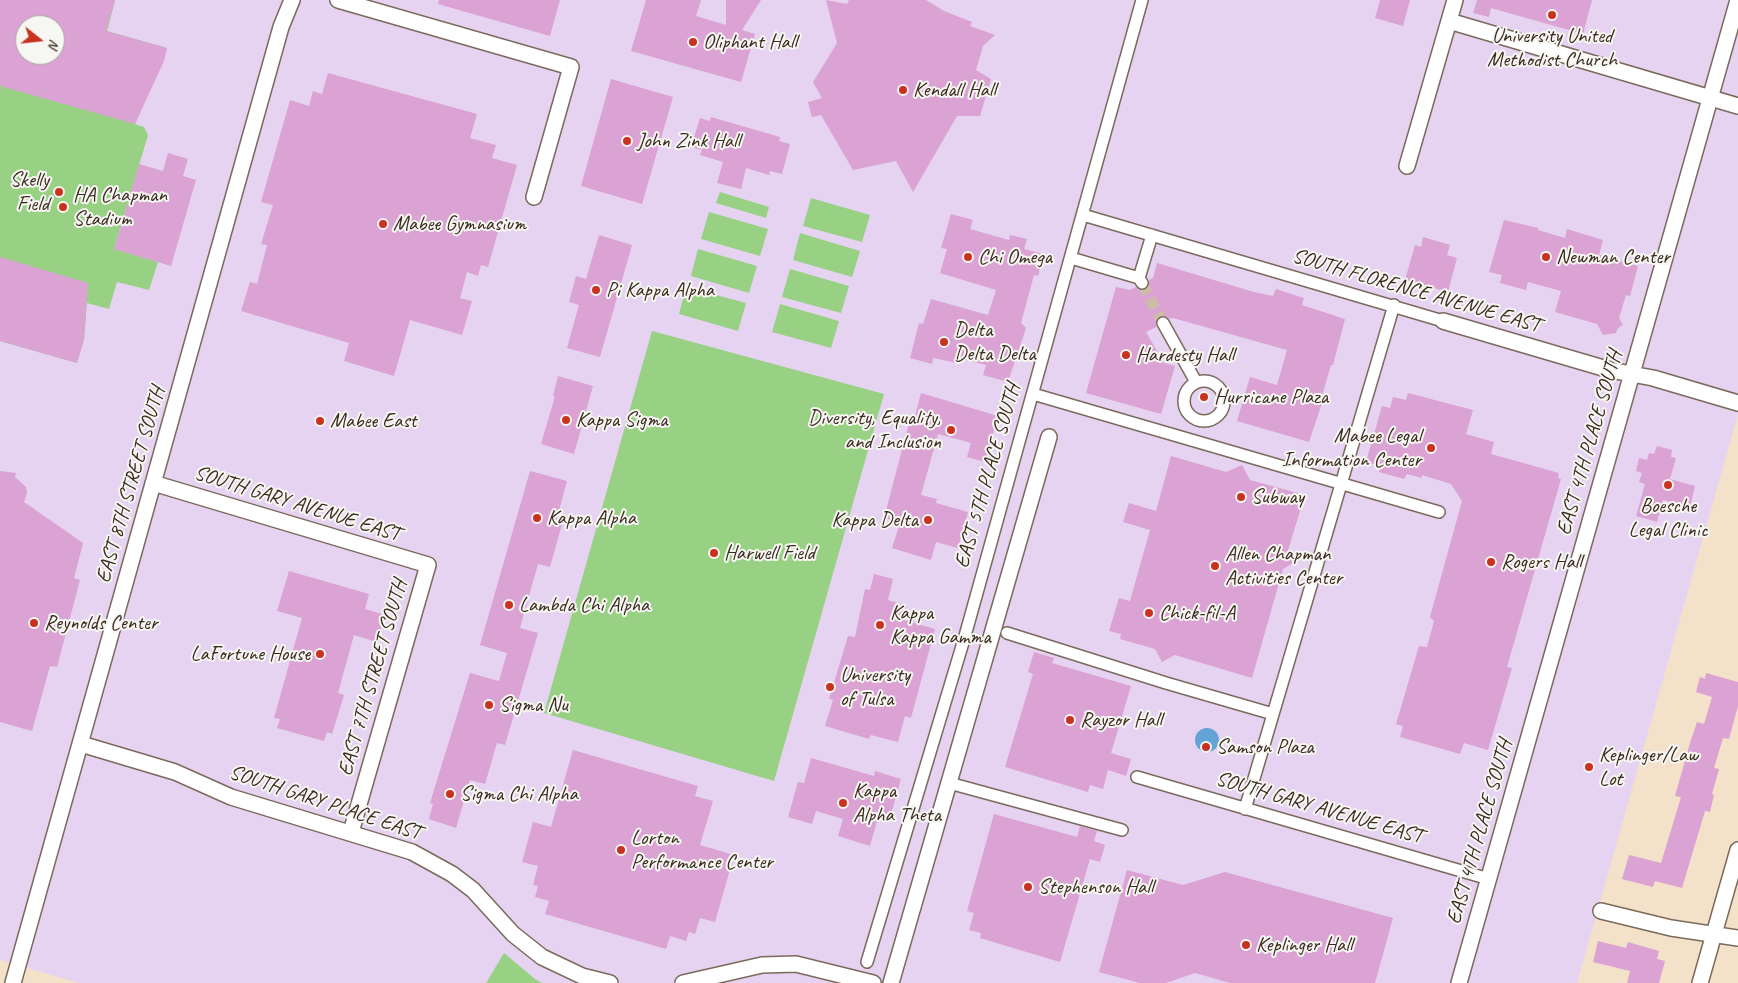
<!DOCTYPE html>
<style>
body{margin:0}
#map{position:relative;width:1738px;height:983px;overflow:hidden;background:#f3e1c9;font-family:Caveat,sans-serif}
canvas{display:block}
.north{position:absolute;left:15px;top:15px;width:50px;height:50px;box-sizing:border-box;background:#f6f6f2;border:1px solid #aba49d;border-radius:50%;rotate:106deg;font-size:14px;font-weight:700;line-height:20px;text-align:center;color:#3b2a1e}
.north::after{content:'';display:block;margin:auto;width:18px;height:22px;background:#c8321e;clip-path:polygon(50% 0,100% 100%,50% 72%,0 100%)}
</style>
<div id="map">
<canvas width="1738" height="983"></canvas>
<div class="north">N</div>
</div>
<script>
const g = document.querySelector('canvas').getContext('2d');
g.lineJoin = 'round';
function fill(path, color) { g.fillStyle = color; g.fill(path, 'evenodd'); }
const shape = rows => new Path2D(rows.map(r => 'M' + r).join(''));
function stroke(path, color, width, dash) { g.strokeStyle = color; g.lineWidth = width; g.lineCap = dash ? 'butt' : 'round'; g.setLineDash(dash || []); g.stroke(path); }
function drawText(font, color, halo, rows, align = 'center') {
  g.font = font + ' Caveat,sans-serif'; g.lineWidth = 4; g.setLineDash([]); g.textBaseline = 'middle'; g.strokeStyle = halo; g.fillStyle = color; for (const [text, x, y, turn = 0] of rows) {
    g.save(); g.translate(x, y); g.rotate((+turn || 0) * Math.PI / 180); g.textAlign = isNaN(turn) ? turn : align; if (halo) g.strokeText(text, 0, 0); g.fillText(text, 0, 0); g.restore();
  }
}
fill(shape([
 [0,0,1738,0,1738,414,1577,983,79,983,0,960],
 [25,25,55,25,55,55,25,55]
]), '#e5d3f1');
fill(shape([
 [0,0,115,1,107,31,167,48,135,124,144,127,148,135,114,249,158,262,149,290,117,282,109,309,87,303,84,339,77,363,0,341],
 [25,25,55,25,55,55,25,55],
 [720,192,769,207,766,218,716,203],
 [811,198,870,215,862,242,803,226],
 [709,212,768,229,760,256,701,239],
 [800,233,860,251,852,277,793,260],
 [698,249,757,266,749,293,691,276],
 [790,269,849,286,841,313,782,297],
 [686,287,746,303,738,331,679,314],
 [780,304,839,321,831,348,772,332],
 [652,331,884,394,774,781,544,713],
 [504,953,535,979,542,983,486,983]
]), '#98d184');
fill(shape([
 '1195 740a12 12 0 1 1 24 0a12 12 0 1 1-24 0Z'
]), '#63a3d6');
fill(shape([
 [0,0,115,0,106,31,167,48,164,61,135,124,0,86],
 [25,25,55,25,55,55,25,55],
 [439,0,560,0,550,36,438,4],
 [646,0,701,0,696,16,726,25,726,0,761,0,742,30,755,34,741,82,631,51],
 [826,0,847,4,849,0,926,0,944,11,972,22,970,26,995,35,983,46,976,70,991,79,980,116,957,116,913,192,896,161,853,170,821,115,812,117,808,102,822,98,813,82,837,43],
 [1380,0,1410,0,1403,26,1375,18],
 [1477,0,1592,0,1583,34,1491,8,1489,17,1473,13],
 [328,73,477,114,470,138,496,145,492,158,517,165,488,267,481,265,478,276,467,272,460,298,472,301,462,335,410,320,394,376,344,361,349,343,241,311,250,282,257,284,267,245,261,244,273,205,261,202,290,100,309,106,313,91,322,94],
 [611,79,673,97,642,204,581,186],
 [711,117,780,137,779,141,790,144,782,174,770,171,769,175,746,168,741,189,717,183,723,162,700,155,702,150,691,147,700,118,710,121],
 [168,153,188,159,183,176,196,180,171,266,114,249,139,164,163,171],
 [951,214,973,220,970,229,1009,240,1010,235,1027,239,1024,249,1044,254,1038,276,1034,275,1021,323,1026,328,1008,382,983,375,986,365,958,358,957,363,933,358,932,364,910,358,919,323,923,324,931,299,988,315,996,290,940,273,947,249,941,248],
 [1504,220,1538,228,1538,230,1565,238,1567,229,1603,240,1599,255,1638,266,1630,296,1626,295,1619,318,1623,325,1618,328,1616,333,1603,335,1597,324,1555,312,1561,291,1528,282,1526,290,1500,283,1502,275,1489,272],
 [599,235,632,245,600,357,567,348,579,305,569,302,576,276,586,279],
 [1423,237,1450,245,1447,255,1457,258,1448,292,1405,280,1415,245,1421,247],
 [0,257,88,283,84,339,77,363,0,341],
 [1157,263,1254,292,1273,296,1276,289,1304,298,1302,305,1345,319,1333,365,1331,365,1322,396,1324,397,1309,442,1237,421,1250,377,1277,385,1287,350,1173,318,1170,319,1166,316,1160,316,1156,320,1156,327,1146,332,1157,351,1154,360,1175,366,1161,414,1086,393,1116,287,1130,290,1136,287,1139,290,1145,290,1149,286,1149,280,1153,278],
 [558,376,593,386,574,454,541,444,555,396,553,396],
 [921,393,998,416,985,462,967,457,971,443,938,434,921,495,937,499,936,503,968,512,958,548,936,542,931,560,892,548,900,523,884,518,909,423,913,424],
 [1408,393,1473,410,1466,434,1494,442,1491,454,1559,473,1558,478,1561,479,1507,667,1512,668,1488,750,1464,743,1460,754,1400,737,1403,726,1396,724,1419,646,1427,647,1434,621,1430,617,1462,501,1451,484,1422,475,1422,478,1407,474,1404,479,1379,472,1381,466,1366,462,1382,406,1390,408,1393,397,1406,400],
 [1657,446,1672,450,1671,457,1676,458,1670,479,1695,486,1690,507,1663,500,1657,522,1636,516,1645,484,1639,482,1642,473,1636,471,1639,458,1647,460,1649,453,1654,454],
 [1171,456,1226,472,1242,465,1250,480,1305,495,1288,550,1295,562,1283,569,1252,678,1175,655,1162,662,1155,649,1120,639,1121,634,1109,631,1119,598,1130,601,1150,530,1123,522,1129,503,1156,511],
 [0,471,16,473,15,477,26,487,27,493,24,502,83,543,74,578,80,580,57,667,50,666,32,731,0,722],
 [530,471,567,481,556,522,562,524,550,567,538,564,520,628,538,633,505,745,497,743,485,784,470,780,456,828,429,819,433,804,430,803,470,673,499,681,507,653,480,645],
 [289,571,369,594,365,609,385,615,377,642,354,635,338,693,344,695,332,734,327,732,324,741,277,728,280,719,274,718,302,618,277,611],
 [874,574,893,579,888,600,907,606,904,620,935,629,911,718,905,716,898,742,871,735,869,739,825,726,833,700,829,699,848,636,855,637,865,589,870,590],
 [1034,652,1054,658,1052,663,1131,686,1111,753,1131,759,1126,776,1108,770,1103,789,1090,785,1088,792,1005,767,1033,674,1028,672],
 [1706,673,1738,682,1738,706,1729,739,1723,738,1714,768,1719,769,1712,794,1714,795,1710,812,1705,811,1682,888,1655,881,1653,887,1622,879,1629,855,1661,863,1681,797,1675,796,1690,743,1697,722,1704,724,1712,697,1696,692,1700,677,1705,679],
 [573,750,698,786,695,796,713,801,700,845,734,855,715,922,700,918,695,934,689,932,686,941,670,936,666,949,545,914,549,901,535,897,538,886,533,885,538,866,522,862,533,822,551,827],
 [811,758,874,776,875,771,901,779,890,818,879,814,870,846,838,836,843,819,816,811,812,824,788,817,798,782,804,783],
 [994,814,1077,837,1080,826,1097,831,1094,841,1105,845,1100,862,1090,859,1060,962,980,938,981,933,969,930,974,913,967,911],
 [1127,870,1183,885,1225,872,1393,918,1375,983,1230,983,1195,973,1166,983,1140,983,1099,972],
 [1598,941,1626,948,1628,942,1659,951,1657,959,1665,961,1659,983,1627,983,1630,971,1593,962]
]), '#dba2d4');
stroke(shape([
 [1142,284,1163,323]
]), '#cebca7', 11, [11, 5.5]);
const pedestrian = shape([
 [1083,215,1443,321],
 [1071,258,1139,278],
 [1142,283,1139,278,1152,235],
 [1163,323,1196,382],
 '1184 401a20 20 0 1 1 40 0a20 20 0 1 1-40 0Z',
 [1033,394,1439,512],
 [1007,633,1166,683,1273,714],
 [1137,777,1489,879],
 [949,783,1122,830],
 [1245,809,1394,305],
 [867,962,965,636,1142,0]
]);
const minor = shape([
 [338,0,571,67,534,197],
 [1449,21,1738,106],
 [1407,166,1455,0],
 [1443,321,1610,370,1653,378,1738,403],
 [153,483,428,565,351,832],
 [81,744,175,772,231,797,412,852,452,874,473,890,513,934,542,957,582,976,610,983],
 [1601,911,1671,928,1738,938],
 [13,983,281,27,292,0],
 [683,983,762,965,796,964,873,983],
 [891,983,1049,437],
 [1459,983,1738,0],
 [1700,983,1738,850]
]);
stroke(pedestrian, '#7b6a5a', 14);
stroke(minor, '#7b6a5a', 18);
stroke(pedestrian, '#fff', 11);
stroke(minor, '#fff', 15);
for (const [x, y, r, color] of [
 [1552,15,5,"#c8321e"],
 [693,42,5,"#c8321e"],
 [903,90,5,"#c8321e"],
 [627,141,5,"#c8321e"],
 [59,192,5,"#c8321e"],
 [63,207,5,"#c8321e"],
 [383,224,5,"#c8321e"],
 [968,257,5,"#c8321e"],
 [1546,257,5,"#c8321e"],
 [596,290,5,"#c8321e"],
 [944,342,5,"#c8321e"],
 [1126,355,5,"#c8321e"],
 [1204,397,5,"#c8321e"],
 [566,420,5,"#c8321e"],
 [320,421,5,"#c8321e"],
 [951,430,5,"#c8321e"],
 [1431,448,5,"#c8321e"],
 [1668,485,5,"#c8321e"],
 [1241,497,5,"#c8321e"],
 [537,518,5,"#c8321e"],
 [928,520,5,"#c8321e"],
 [714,553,5,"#c8321e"],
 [1491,562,5,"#c8321e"],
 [1215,566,5,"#c8321e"],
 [509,605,5,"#c8321e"],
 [1149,613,5,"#c8321e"],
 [34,623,5,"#c8321e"],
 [880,625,5,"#c8321e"],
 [320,654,5,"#c8321e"],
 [830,687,5,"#c8321e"],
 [489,705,5,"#c8321e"],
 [1070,720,5,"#c8321e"],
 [1206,747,5,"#c8321e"],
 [1589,767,5,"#c8321e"],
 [450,794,5,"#c8321e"],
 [843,803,5,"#c8321e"],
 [621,850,5,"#c8321e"],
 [1028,887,5,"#c8321e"],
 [1246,945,5,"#c8321e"]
]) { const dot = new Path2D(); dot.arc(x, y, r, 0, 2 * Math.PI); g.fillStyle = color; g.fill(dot); stroke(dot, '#f6f6f2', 2); }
drawText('21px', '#3b2a1e', '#f6f6f2', [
 ["University United",1552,36,"center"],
 ["Methodist Church",1552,60,"center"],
 ["Oliphant Hall",703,42],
 ["Kendall Hall",913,90],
 ["John Zink Hall",637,141],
 ["Skelly",49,180,"right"],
 ["Field",49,204,"right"],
 ["HA Chapman",73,195],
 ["Stadium",73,219],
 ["Mabee Gymnasium",393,224],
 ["Chi Omega",978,257],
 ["Newman Center",1556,257],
 ["Pi Kappa Alpha",606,290],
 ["Delta",954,330],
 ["Delta Delta",954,354],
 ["Hardesty Hall",1136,355],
 ["Hurricane Plaza",1214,397],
 ["Diversity, Equality,",941,418,"right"],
 ["and Inclusion",941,442,"right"],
 ["Kappa Sigma",576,420],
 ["Mabee East",330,421],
 ["Mabee Legal",1421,436,"right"],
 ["Information Center",1421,460,"right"],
 ["Subway",1251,497],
 ["Boesche",1668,506,"center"],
 ["Legal Clinic",1668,530,"center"],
 ["Kappa Alpha",547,518],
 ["Kappa Delta",918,520,"right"],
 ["Harwell Field",724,553],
 ["Allen Chapman",1225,554],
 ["Activities Center",1225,578],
 ["Rogers Hall",1501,562],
 ["Lambda Chi Alpha",519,605],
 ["Kappa",890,613],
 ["Kappa Gamma",890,637],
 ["Chick-fil-A",1159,613],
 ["Reynolds Center",44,623],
 ["LaFortune House",310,654,"right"],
 ["University",840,675],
 ["of Tulsa",840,699],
 ["Sigma Nu",499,705],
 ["Rayzor Hall",1080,720],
 ["Samson Plaza",1216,747],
 ["Keplinger/Law",1599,755],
 ["Lot",1599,779],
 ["Kappa",853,791],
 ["Alpha Theta",853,815],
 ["Sigma Chi Alpha",460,794],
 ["Lorton",631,838],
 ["Performance Center",631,862],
 ["Stephenson Hall",1038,887],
 ["Keplinger Hall",1256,945]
], 'left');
drawText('21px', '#3b2a1e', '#f6f6f2', [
 ["SOUTH FLORENCE AVENUE EAST",1416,291,16],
 ["EAST 4TH PLACE SOUTH",1590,443,-74],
 ["EAST 5TH PLACE SOUTH",988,476,-74],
 ["EAST 8TH STREET SOUTH",131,485,-74],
 ["SOUTH GARY AVENUE EAST",297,504,17],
 ["EAST 7TH STREET SOUTH",373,678,-74],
 ["SOUTH GARY PLACE EAST",325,803,18],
 ["SOUTH GARY AVENUE EAST",1319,808,16],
 ["EAST 4TH PLACE SOUTH",1480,832,-74]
]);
</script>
